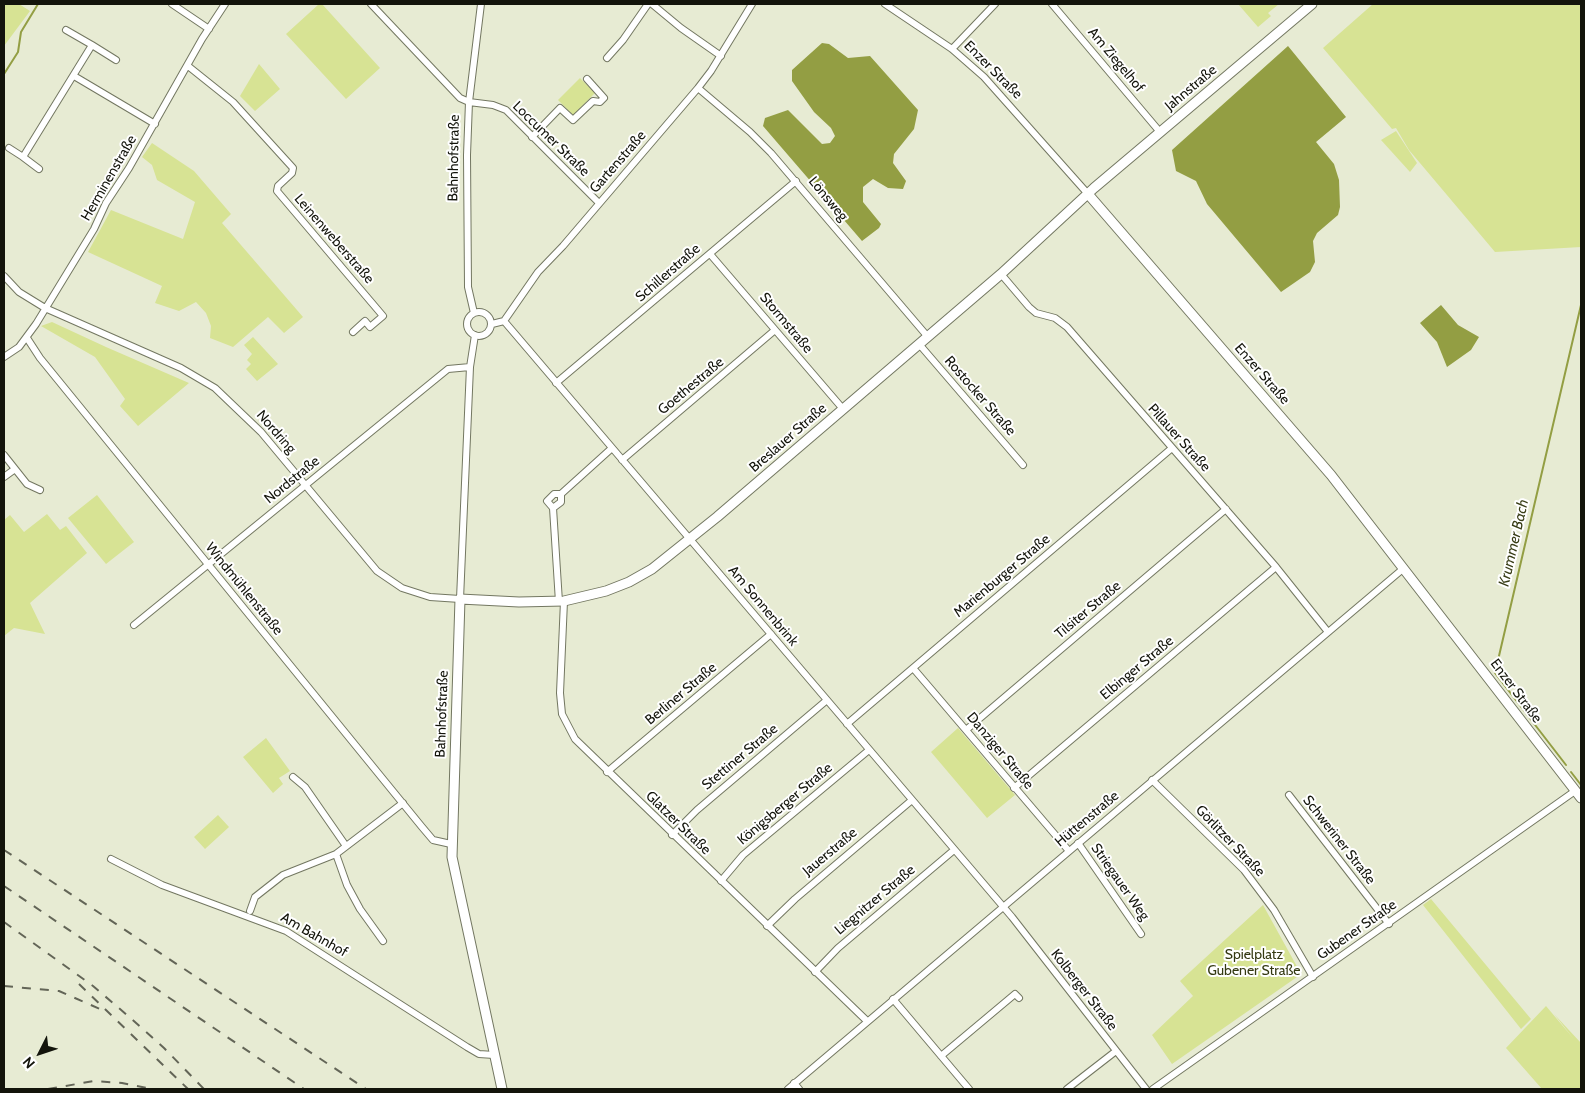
<!DOCTYPE html>
<meta charset="utf-8">
<style>
body{margin:0}
#map{position:relative;width:1585px;height:1093px;overflow:hidden;background:#e7ebd3;font-family:Cabin,sans-serif}
canvas{display:block}
.frame{position:absolute;inset:0;border:5px solid #13140b;pointer-events:none}
.north{position:absolute;left:15px;top:1028px;width:50px;height:50px;-webkit-text-stroke:4px #fff;paint-order:stroke;rotate:229deg;font-size:14px;font-weight:700;line-height:20px;text-align:center;color:#13140b}
.north::after{content:'';display:block;margin:auto;width:18px;height:22px;background:#13140b;clip-path:polygon(50% 0,100% 100%,50% 72%,0 100%)}
</style>
<div id="map">
<canvas width="1585" height="1093"></canvas>
<div class="frame"></div>
<div class="north">N</div>
</div>
<script>
const g = document.querySelector('canvas').getContext('2d');
g.lineJoin = 'round';
function fill(path, color) { g.fillStyle = color; g.fill(path, 'evenodd'); }
const shape = rows => new Path2D(rows.map(r => 'M' + r).join(''));
function stroke(path, color, width, dash) { g.strokeStyle = color; g.lineWidth = width; g.lineCap = dash ? 'butt' : 'round'; g.setLineDash(dash || []); g.stroke(path); }
function drawText(font, color, halo, rows, align = 'center') {
  g.font = font + ' Cabin,sans-serif'; g.lineWidth = 4; g.setLineDash([]); g.textBaseline = 'middle'; g.strokeStyle = halo; g.fillStyle = color; for (const [text, x, y, turn = 0] of rows) {
    g.save(); g.translate(x, y); g.rotate((+turn || 0) * Math.PI / 180); g.textAlign = isNaN(turn) ? turn : align; if (halo) g.strokeText(text, 0, 0); g.fillText(text, 0, 0); g.restore();
  }
}
fill(shape([
 [4,4,19,4,30,11,4,46],
 [319,4,322,4,380,68,346,99,286,34],
 [1238,4,1279,4,1268,13,1271,16,1258,27],
 [1373,4,1581,4,1581,247,1495,252,1409,150,1396,128,1392,129,1323,48],
 [259,64,280,89,255,111,240,96],
 [580,78,595,93,573,115,558,100],
 [1396,131,1417,163,1410,172,1381,140],
 [152,143,194,171,231,214,222,223,303,317,284,333,268,317,233,347,210,338,211,326,206,313,196,302,179,311,155,303,162,286,88,252,111,210,183,239,195,202,157,180,152,165,142,157],
 [52,322,106,347,189,383,138,426,120,406,125,399,95,357,41,326],
 [253,337,278,364,257,381,246,369,251,364,247,360,252,354,244,345],
 [97,495,134,542,106,564,68,518],
 [47,514,60,530,66,526,87,553,30,603,45,634,14,628,4,636,4,520,10,515,24,532],
 [958,728,1015,795,987,818,931,752],
 [266,738,290,771,279,778,283,784,273,793,243,757],
 [218,815,229,827,205,849,194,837],
 [1431,899,1531,1019,1521,1029,1423,905],
 [1263,905,1300,972,1297,977,1172,1064,1152,1035,1193,996,1180,981],
 [1546,1006,1573,1038,1554,1014,1581,1043,1581,1089,1542,1089,1506,1048]
]), '#d7e394');
fill(shape([
 [822,43,829,44,848,58,870,56,918,110,914,129,894,154,893,163,906,181,903,189,888,188,873,179,863,187,863,202,881,224,879,228,862,241,763,126,765,118,788,110,822,144,830,143,835,136,831,128,814,112,792,81,792,70],
 [1288,46,1346,117,1316,142,1334,164,1339,180,1340,207,1338,215,1317,233,1313,241,1315,262,1310,272,1281,292,1207,204,1196,181,1176,171,1172,150],
 [1441,305,1458,325,1479,337,1471,350,1447,367,1437,342,1420,323]
]), '#939e43');
stroke(shape([
 [4,74,18,52,21,32,38,4],
 [1566,765,1495,673,1581,305],
 [1571,772,1581,785]
]), '#939e43', 2);
const street = shape([
 [172,4,209,29],
 [371,4,460,98,469,102,493,105,506,110,599,203],
 [652,4,681,28,721,56],
 [885,4,952,49,984,77,1088,194],
 [1052,4,1160,132],
 [92,45,116,60],
 [952,49,995,4],
 [607,58,623,40,648,4],
 [188,66,233,102,293,168,292,173,278,186,277,191,383,316,370,327,365,321,353,332],
 [74,76,155,124],
 [698,88,750,132,771,153,928,337],
 [532,137,560,108,573,120,593,101,600,102,604,98,587,79],
 [9,148,23,157,92,45,66,30],
 [23,157,39,169],
 [710,254,843,409],
 [1001,274,1029,307,1036,313,1055,318,1067,327,1276,567,1328,632],
 [4,276,19,292,45,308,181,368,215,388,261,432,377,571,402,588,430,597,460,599,470,367,475,335],
 '467 324a12 12 0 1 1 24 0a12 12 0 1 1-24 0Z',
 [474,313,468,287,467,155,469,102,481,4],
 [504,321,1012,917,1146,1089],
 [492,324,504,321,538,272,563,246,698,88,711,71,752,4],
 [27,338,40,358,422,827,433,840,451,844],
 [919,344,1023,465],
 [4,357,19,347,36,324,94,229,106,203,129,168,202,39,225,4],
 [556,383,796,181],
 [4,455,27,484,40,490],
 [622,460,775,330],
 [4,477,15,469],
 [553,508,547,501,554,494,561,494],
 [564,601,560,693,562,714,575,739,867,1021],
 [559,602,553,508,561,502,561,494,612,448],
 [134,625,448,369,470,367],
 [913,668,1069,851],
 [847,724,1172,448],
 [966,730,1226,509],
 [607,772,771,634],
 [293,777,305,787,346,846],
 [1152,780,1244,870,1274,910,1313,977],
 [1014,788,1276,567],
 [1289,795,1389,924],
 [672,835,697,810,827,700],
 [1078,843,1141,934],
 [336,854,347,885,360,909,383,941],
 [111,859,162,885,286,931,467,1047,479,1054,494,1055],
 [721,881,743,855,869,750],
 [250,911,255,897,283,875,336,854,403,803],
 [767,926,795,899,912,800],
 [815,972,838,948,954,850],
 [893,999,969,1089],
 [941,1056,1015,994,1019,998],
 [794,1083,799,1089],
 [788,1089,1404,568],
 [1067,1089,1116,1051],
 [1153,1089,1575,791]
]);
const secondary = shape([
 [1088,194,1331,475,1581,798],
 [502,1089,452,857,460,599,519,602,564,601,606,591,629,582,652,569,717,517,1001,274,1094,188,1312,4]
]);
stroke(street, '#737761', 8);
stroke(secondary, '#737761', 11);
stroke(street, '#fff', 6);
stroke(secondary, '#fff', 9);
stroke(shape([
 [4,850,366,1089],
 [4,886,304,1089],
 [4,922,93,986,127,1015,164,1048,204,1089],
 [79,984,188,1089],
 [4,986,59,991,100,1009],
 [48,1089,94,1081,122,1083,152,1089]
]), '#636557', 2, [9, 9]);
drawText('14px', '#13140b', '#fff', [
 ["Am Ziegelhof",1116,60,50],
 ["Enzer Straße",993,70,45],
 ["Jahnstraße",1191,88,-40],
 ["Loccumer Straße",551,139,44],
 ["Bahnhofstraße",454,158,-89],
 ["Gartenstraße",618,162,-49],
 ["Herminenstraße",109,178,-60],
 ["Lönsweg",828,199,50],
 ["Leinenweberstraße",334,239,49],
 ["Schillerstraße",668,273,-41],
 ["Stormstraße",786,323,50],
 ["Enzer Straße",1262,374,49],
 ["Goethestraße",691,386,-40],
 ["Rostocker Straße",980,396,49],
 ["Nordring",276,432,49],
 ["Breslauer Straße",788,438,-41],
 ["Pillauer Straße",1179,438,48],
 ["Nordstraße",292,480,-39],
 ["Marienburger Straße",1002,576,-40],
 ["Windmühlenstraße",244,589,51],
 ["Am Sonnenbrink",763,606,50],
 ["Tilsiter Straße",1088,610,-40],
 ["Elbinger Straße",1137,668,-40],
 ["Enzer Straße",1516,691,53],
 ["Berliner Straße",681,694,-40],
 ["Bahnhofstraße",442,714,-88],
 ["Danziger Straße",1000,751,50],
 ["Stettiner Straße",740,757,-40],
 ["Königsberger Straße",785,804,-40],
 ["Hüttenstraße",1087,819,-40],
 ["Glatzer Straße",678,823,44],
 ["Schweriner Straße",1339,840,52],
 ["Görlitzer Straße",1230,841,46],
 ["Jauerstraße",830,852,-40],
 ["Striegauer Weg",1120,882,55],
 ["Liegnitzer Straße",875,900,-40],
 ["Gubener Straße",1357,930,-35],
 ["Am Bahnhof",314,935,30],
 ["Kolberger Straße",1084,990,52]
]);
drawText('14px', '#343912', '#fff', [
 ["Spielplatz",1254,955],
 ["Gubener Straße",1254,971]
]);
drawText('italic 15px', '#393e17', '#fff', [
 ["Krummer Bach",1514,543,-77]
]);
</script>
